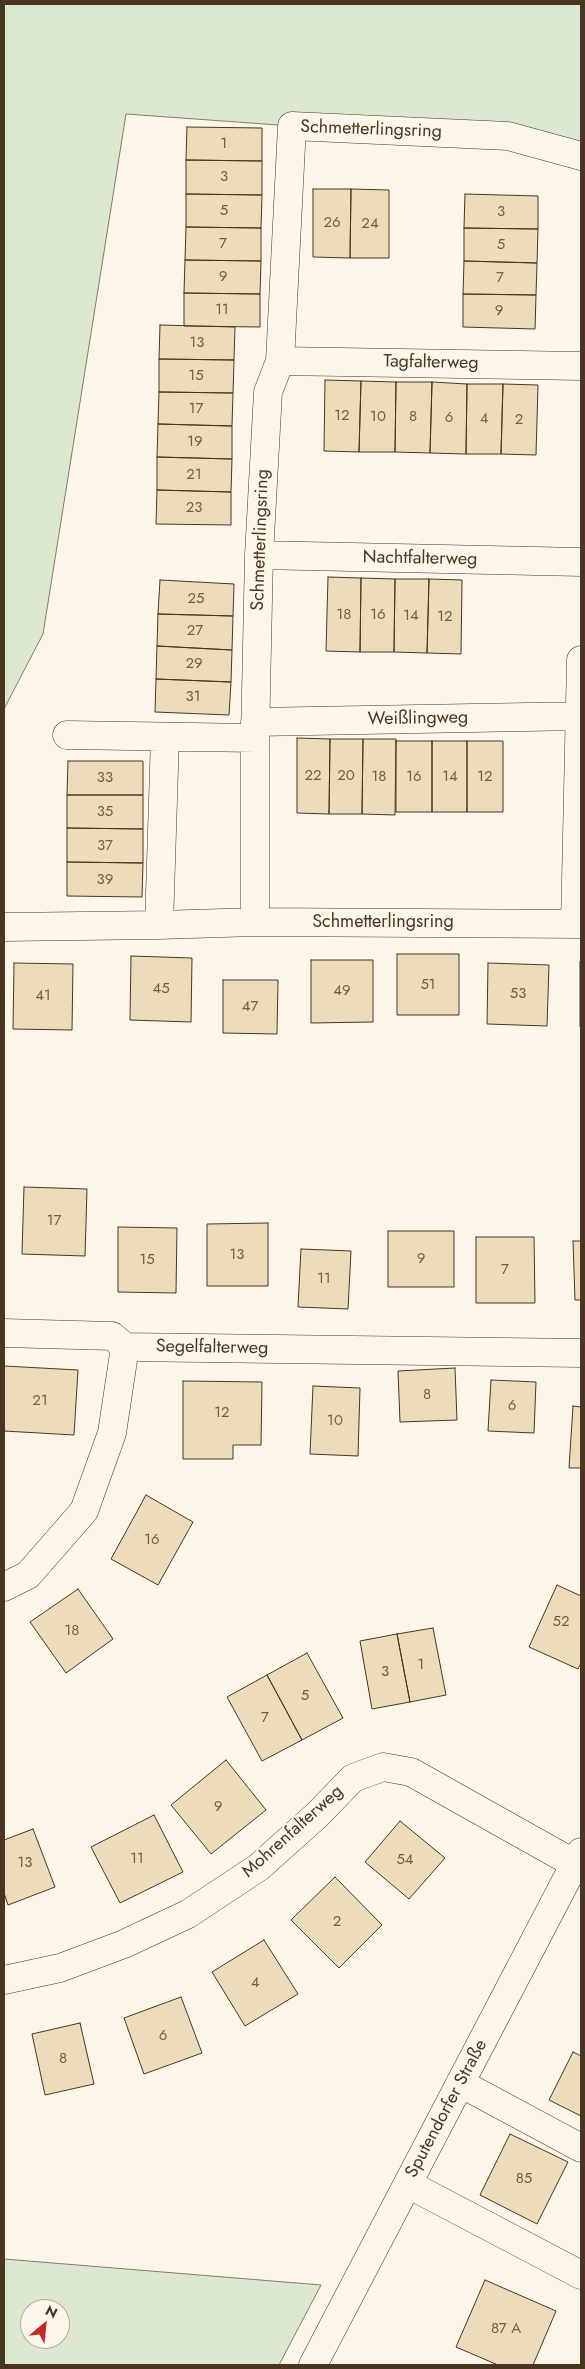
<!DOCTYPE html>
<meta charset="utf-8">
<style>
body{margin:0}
#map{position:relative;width:585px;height:2369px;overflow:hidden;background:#fbf6e9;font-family:Jost,sans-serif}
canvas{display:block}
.frame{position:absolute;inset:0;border:5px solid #4a3520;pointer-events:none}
.north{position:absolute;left:20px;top:2299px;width:50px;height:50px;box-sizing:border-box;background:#fbf6e9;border:1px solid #b4a999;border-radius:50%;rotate:28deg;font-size:14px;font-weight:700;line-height:20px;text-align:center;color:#4a3520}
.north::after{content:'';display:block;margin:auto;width:18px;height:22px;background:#c62828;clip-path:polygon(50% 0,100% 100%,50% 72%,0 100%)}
</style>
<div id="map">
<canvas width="585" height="2369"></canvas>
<div class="frame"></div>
<div class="north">N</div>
</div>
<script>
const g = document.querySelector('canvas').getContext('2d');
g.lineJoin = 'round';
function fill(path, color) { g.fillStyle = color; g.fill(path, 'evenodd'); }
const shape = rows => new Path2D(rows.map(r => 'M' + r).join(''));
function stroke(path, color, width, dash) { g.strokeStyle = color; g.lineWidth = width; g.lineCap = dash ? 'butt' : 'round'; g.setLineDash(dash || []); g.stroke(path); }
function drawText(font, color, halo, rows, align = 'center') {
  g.font = font + ' Jost,sans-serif'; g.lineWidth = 4; g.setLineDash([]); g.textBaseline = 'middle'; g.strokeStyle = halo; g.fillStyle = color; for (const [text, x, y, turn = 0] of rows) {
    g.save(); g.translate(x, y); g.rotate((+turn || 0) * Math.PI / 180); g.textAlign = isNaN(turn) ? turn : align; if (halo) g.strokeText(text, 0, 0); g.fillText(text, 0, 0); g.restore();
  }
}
const green = shape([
 [4,4,581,4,581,156,292,126,126,114,43,634,4,709,4,4],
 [4,2259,321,2285,279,2365,4,2365,4,2259],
 [30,2309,60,2309,60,2339,30,2339,30,2309]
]);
fill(green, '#dce7d0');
stroke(green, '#887966', 1);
const building = shape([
 [187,127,262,128,262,161,186,160,187,127],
 [186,160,262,161,262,195,186,194,186,160],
 [313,189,351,189,350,258,313,257,313,189],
 [351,189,389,190,389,258,350,258,351,189],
 [186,194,262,195,261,228,186,227,186,194],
 [465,194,538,196,538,229,464,228,465,194],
 [186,227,261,228,261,261,185,260,186,227],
 [464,228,538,229,537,263,464,261,464,228],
 [185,260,261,261,260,294,184,293,185,260],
 [464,261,537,263,536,295,463,294,464,261],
 [184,293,260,294,260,327,184,326,184,293],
 [463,294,536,295,535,329,463,327,463,294],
 [160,325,235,327,234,360,159,359,160,325],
 [159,359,234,360,233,393,159,392,159,359],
 [325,380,361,381,359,452,324,451,325,380],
 [361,381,396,382,395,452,359,452,361,381],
 [396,382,432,382,430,453,395,452,396,382],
 [432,382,467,384,466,454,430,453,432,382],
 [467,384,503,384,501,454,466,454,467,384],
 [503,384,538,385,536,455,501,454,503,384],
 [159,392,233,393,232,426,158,424,159,392],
 [158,424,232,426,232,459,157,457,158,424],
 [157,457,232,459,231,492,157,490,157,457],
 [157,490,231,492,231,525,156,524,157,490],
 [328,577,361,578,360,652,326,651,328,577],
 [361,578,395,579,394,652,360,652,361,578],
 [395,579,429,579,427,653,394,652,395,579],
 [429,579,462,580,461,654,427,653,429,579],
 [160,580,234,584,233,616,158,614,160,580],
 [158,614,233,616,232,650,157,646,158,614],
 [157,646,232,650,231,682,156,679,157,646],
 [156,679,231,682,229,715,155,712,156,679],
 [297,738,330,739,329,814,297,813,297,738],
 [330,739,363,739,362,814,329,814,330,739],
 [363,739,396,739,395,815,362,814,363,739],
 [396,741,432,741,432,812,396,812,396,741],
 [432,741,467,741,467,812,432,812,432,741],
 [467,741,503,741,503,812,467,812,467,741],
 [68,761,143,761,143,795,67,795,68,761],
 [67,795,143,795,143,829,67,828,67,795],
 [67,828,143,829,143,863,67,862,67,828],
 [67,862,143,863,142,897,67,896,67,862],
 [397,954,459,954,459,1015,397,1015,397,954],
 [131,956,192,958,191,1022,130,1020,131,956],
 [311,960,373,960,373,1022,311,1023,311,960],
 [580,962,581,962,581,1027,580,1027,580,962],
 [14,963,73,964,72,1030,13,1029,14,963],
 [488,963,549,965,547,1026,487,1024,488,963],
 [223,980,278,980,277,1034,223,1033,223,980],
 [24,1187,87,1189,85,1256,22,1254,24,1187],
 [268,1223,268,1286,207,1286,207,1224,268,1223],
 [118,1227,177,1228,176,1293,118,1292,118,1227],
 [388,1231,454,1231,454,1287,388,1287,388,1231],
 [476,1237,534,1237,535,1303,476,1303,476,1237],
 [573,1241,581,1241,581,1300,575,1300,573,1241],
 [301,1249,351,1251,348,1309,298,1307,301,1249],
 [4,1366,78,1370,74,1435,4,1431,4,1366],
 [455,1368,457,1420,400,1422,398,1371,455,1368],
 [491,1380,536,1382,534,1433,488,1431,491,1380],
 [183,1381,262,1382,261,1445,233,1445,233,1459,183,1459,183,1381],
 [313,1386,360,1388,358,1456,310,1454,313,1386],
 [573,1406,581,1407,581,1468,569,1468,573,1406],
 [146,1495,193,1522,158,1585,111,1559,146,1495],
 [557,1585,581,1596,581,1663,578,1669,529,1647,557,1585],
 [78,1589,113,1639,66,1673,30,1622,78,1589],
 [433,1628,446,1695,410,1702,397,1634,433,1628],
 [397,1634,410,1702,372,1709,360,1641,397,1634],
 [307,1653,343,1718,302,1740,267,1675,307,1653],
 [267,1675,302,1740,262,1761,227,1697,267,1675],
 [226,1760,266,1810,211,1854,171,1805,226,1760],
 [154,1815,183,1872,120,1903,91,1847,154,1815],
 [400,1821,445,1858,409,1899,365,1862,400,1821],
 [33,1829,55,1887,8,1905,4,1893,4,1840,33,1829],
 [335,1877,382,1925,339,1968,291,1920,335,1877],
 [264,1940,298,1994,245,2026,212,1972,264,1940],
 [181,1997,202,2053,144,2074,124,2018,181,1997],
 [80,2023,94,2084,45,2095,32,2034,80,2023],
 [573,2052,581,2056,581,2116,549,2100,573,2052],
 [510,2134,568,2162,537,2224,480,2195,510,2134],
 [485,2280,556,2311,533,2365,498,2365,456,2347,485,2280]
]);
fill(building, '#ecdcbc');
stroke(building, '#4a3520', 1);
const minor = shape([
 [581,156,508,136,292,126,280,361,268,392,259,555,255,738,255,922,581,924],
 [280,361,581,366],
 [259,555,581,562],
 [255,722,581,716],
 [67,735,255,738],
 [575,924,581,660],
 [159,925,165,737],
 [4,927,159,925,255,922],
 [4,1333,112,1336,125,1347],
 [4,1587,28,1575,84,1511,112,1433,125,1347,581,1353],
 [4,1980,60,1968,124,1944,188,1914,259,1867,317,1815,353,1778,383,1767,411,1772,575,1864],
 [460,2083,581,2148],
 [408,2184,581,2275],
 [313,2365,581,1852]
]);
stroke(minor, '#4a3520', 29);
stroke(minor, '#fbf6e9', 28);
drawText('15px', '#725f47', null, [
 ["1",224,144],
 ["3",224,177],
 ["5",224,211],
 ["3",501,212],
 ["26",332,223],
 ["24",370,224],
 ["7",223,244],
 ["5",501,245],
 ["9",223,277],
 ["7",500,278],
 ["11",222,310],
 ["9",499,311],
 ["13",197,343],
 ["15",196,376],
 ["17",196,409],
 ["12",342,416],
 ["10",378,417],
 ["8",413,417],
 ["6",449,418],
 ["4",484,419],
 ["2",519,420],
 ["19",195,442],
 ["21",194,475],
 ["23",194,508],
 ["25",196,599],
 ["18",344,615],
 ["16",378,615],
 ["14",411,616],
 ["12",445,617],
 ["27",195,631],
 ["29",194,664],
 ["31",193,697],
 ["22",313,776],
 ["20",346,776],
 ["18",379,777],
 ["16",414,777],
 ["14",450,777],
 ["12",485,777],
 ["33",105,778],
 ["35",105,812],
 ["37",105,846],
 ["39",105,880],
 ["51",428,985],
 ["45",161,989],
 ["49",342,991],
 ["53",518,994],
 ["41",43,996],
 ["47",250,1007],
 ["17",54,1221],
 ["13",237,1255],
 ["9",421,1259],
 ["15",147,1260],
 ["7",505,1270],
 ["11",324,1279],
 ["8",427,1395],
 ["21",40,1401],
 ["6",512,1406],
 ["12",222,1413],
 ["10",335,1421],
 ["16",152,1540],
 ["52",561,1622],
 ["18",72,1631],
 ["1",421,1665],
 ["3",385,1672],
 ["5",305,1696],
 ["7",265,1718],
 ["9",218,1807],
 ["11",137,1859],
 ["54",405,1860],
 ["13",25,1863],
 ["2",337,1922],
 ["4",255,1983],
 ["6",163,2036],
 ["8",63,2059],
 ["85",524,2179],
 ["87 A",506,2329]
]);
drawText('18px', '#4a3520', '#fbf6e9', [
 ["Schmetterlingsring",371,130,2],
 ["Tagfalterweg",431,363,1],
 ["Schmetterlingsring",261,540,-88],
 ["Nachtfalterweg",420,559,1],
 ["Weißlingweg",418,719,-1],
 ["Schmetterlingsring",383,923],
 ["Segelfalterweg",212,1348,1],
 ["Mohrenfalterweg",293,1832,-42],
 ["Sputendorfer Straße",447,2109,-62]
]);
</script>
